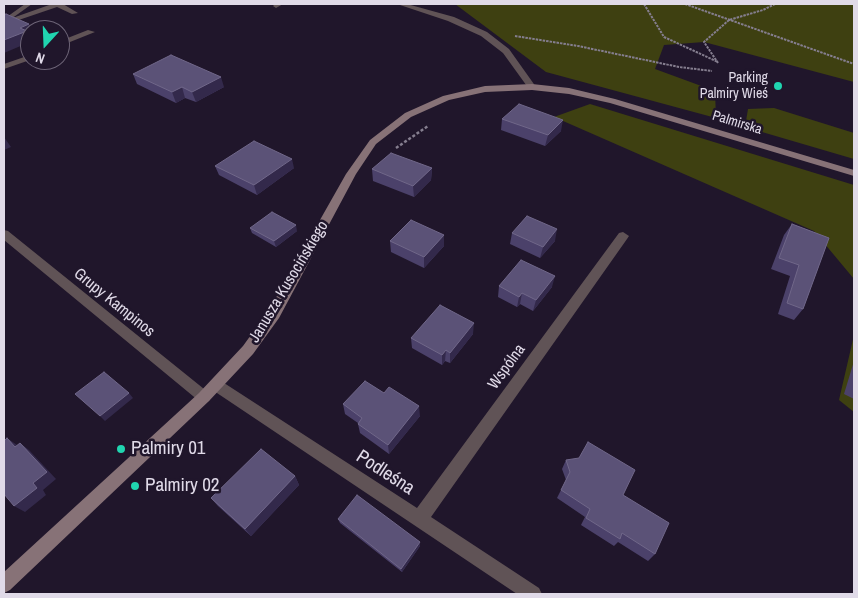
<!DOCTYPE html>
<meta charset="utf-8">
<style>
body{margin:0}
#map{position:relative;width:858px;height:598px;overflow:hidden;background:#20162b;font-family:"Archivo Narrow",sans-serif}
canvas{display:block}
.frame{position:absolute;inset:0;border:5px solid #e0dae8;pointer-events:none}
.north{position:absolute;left:20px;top:20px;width:50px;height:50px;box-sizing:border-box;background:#20162b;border:1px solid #6d6477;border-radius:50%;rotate:200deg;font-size:14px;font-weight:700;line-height:20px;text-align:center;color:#e0dae8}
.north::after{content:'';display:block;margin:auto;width:18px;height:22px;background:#20d5b0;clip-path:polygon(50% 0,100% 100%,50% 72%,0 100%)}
</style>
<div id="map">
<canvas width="858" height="598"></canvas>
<div class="frame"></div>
<div class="north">N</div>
</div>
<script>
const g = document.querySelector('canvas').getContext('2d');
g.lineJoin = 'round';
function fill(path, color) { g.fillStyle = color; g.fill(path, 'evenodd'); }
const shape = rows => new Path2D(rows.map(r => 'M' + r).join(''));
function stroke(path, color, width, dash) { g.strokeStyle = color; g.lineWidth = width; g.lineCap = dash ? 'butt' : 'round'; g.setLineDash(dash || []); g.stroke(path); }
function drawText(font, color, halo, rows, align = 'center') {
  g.font = font + ' "Archivo Narrow",sans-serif'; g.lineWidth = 5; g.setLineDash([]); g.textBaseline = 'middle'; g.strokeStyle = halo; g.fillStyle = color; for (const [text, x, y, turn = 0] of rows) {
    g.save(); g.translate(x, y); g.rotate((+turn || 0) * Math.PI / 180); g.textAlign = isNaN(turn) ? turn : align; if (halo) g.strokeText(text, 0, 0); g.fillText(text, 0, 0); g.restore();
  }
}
fill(shape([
 [455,4,854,4,854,82,704,42,664,45,655,69,715,91,716,118,546,72],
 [590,104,854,185,854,279,814,231,554,117],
 [774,108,854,133,854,159,745,127,748,109],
 [854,335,854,412,839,400]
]), '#3e4011');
stroke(shape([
 [644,4,664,37,718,62],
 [685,4,854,64],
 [515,36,578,46,679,67,712,71],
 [718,63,704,42,729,20,763,10,775,4]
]), '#857e8f', 2, [2.5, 1]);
stroke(shape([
 [396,148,428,126]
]), '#857e8f', 2.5, [3, 2]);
fill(shape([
 [52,4,63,4,78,13,72,14,57,7,4,25,4,21,52,4],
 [275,4,283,4,276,8,273,6,275,4],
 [88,30,95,32,60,46,60,41,88,30],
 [30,55,30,60,4,69,4,64,30,55]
]), '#605356');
fill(shape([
 [25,4,32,4,4,24,4,19,25,4],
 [397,4,407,4,454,17,487,32,509,49,536,87,529,89,503,53,481,36,448,21,397,4],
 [4,230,8,231,209,393,211,397,209,401,204,403,199,401,4,240,4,230],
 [623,232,629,236,627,239,431,517,539,588,542,594,517,594,211,389,209,385,211,381,216,379,221,381,417,508,619,233,623,232]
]), '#605356');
fill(shape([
 [532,84,569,88,615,99,854,170,854,176,610,103,569,94,532,90,485,92,449,100,411,117,376,144,356,174,279,318,253,354,209,401,10,590,4,593,4,572,199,393,243,346,269,310,346,174,370,140,405,113,443,96,485,86,532,84]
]), '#877277');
fill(shape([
 [133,74,224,87,196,102,185,98,176,103,137,84],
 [502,119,561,131,545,146,501,130],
 [215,166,294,168,257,195,219,175],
 [432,168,431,180,414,197,373,181,372,169],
 [792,224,829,238,803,309,794,320,778,314,790,276,771,269,784,235],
 [250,228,297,231,276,247,252,233],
 [512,233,555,241,540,258,510,244],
 [444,235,444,246,424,268,391,252,390,241],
 [499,286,552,287,533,311,520,304,517,307,498,297],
 [473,334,450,363,445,361,442,365,412,348,411,338],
 [854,361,854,399,844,394],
 [343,404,420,416,389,454,360,433,358,424,358,423,345,414],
 [566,460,623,495,655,554,648,561,618,542,614,546,581,525,585,517,557,498,566,480,562,469],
 [295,476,299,485,251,536,218,506,211,498],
 [338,519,420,546,402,572,340,523]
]), '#4b416a');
fill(shape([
 [29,24,32,30,30,30,30,42,4,53,4,40,20,28],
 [221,77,224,87,196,102,192,92],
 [182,87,185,98,176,103,172,92],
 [563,120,561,131,545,146,548,135],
 [4,137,11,147,4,150],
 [292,159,294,168,257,195,254,185],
 [432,168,431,180,414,197,413,186],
 [296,225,297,231,276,247,274,241],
 [557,229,555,241,540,258,543,247],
 [444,235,444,246,424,268,424,257],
 [555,276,552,287,533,311,536,300],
 [522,293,520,304,517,307,519,297],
 [474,323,473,334,450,363,450,353],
 [446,350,445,361,442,365,442,355],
 [129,393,133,398,105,421,100,416],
 [419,406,420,416,389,454,388,445],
 [7,438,17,445,15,447],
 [20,443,29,450,56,479,43,490,46,495,25,512,14,506],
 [295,476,299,485,251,536,245,529],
 [420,542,420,546,402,572,401,569]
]), '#33294b');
const building = shape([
 [6,14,29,24,20,28,27,31,4,40,4,15,6,14],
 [171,55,221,77,192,92,182,87,172,92,133,74,171,55],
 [519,104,563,120,548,135,502,119,519,104],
 [254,141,292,159,254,185,215,166,254,141],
 [391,153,432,168,413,186,372,169,391,153],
 [272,212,296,225,274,241,250,228,272,212],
 [527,216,557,229,543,247,512,233,527,216],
 [411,220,444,235,424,257,390,241,411,220],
 [792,224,829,238,803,309,787,303,799,265,779,258,792,224],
 [521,260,555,276,536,300,522,293,519,297,499,286,521,260],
 [440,305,474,323,450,353,446,350,442,355,411,338,440,305],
 [104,372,129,393,100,416,75,394,104,372],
 [365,381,384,393,389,387,419,406,388,445,358,424,362,418,343,404,365,381],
 [7,438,15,447,20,443,47,472,33,483,37,488,14,506,4,494,4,441,7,438],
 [588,442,635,470,623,495,669,523,655,554,622,533,620,539,586,518,590,509,561,490,570,472,566,460,579,458,588,442],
 [261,449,295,476,245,529,211,498,261,449],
 [357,495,420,542,401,569,338,519,357,495]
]);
fill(building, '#5b5277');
stroke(building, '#706789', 1);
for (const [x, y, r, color] of [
 [778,86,5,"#20d5b0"],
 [121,449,5,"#20d5b0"],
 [135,486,5,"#20d5b0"]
]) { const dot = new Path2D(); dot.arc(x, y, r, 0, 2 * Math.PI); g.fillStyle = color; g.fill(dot); stroke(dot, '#20162b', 2); }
drawText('14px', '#e0dae8', '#20162b', [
 ["Parking",768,78],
 ["Palmiry Wieś",768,94]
], 'right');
drawText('14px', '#e0dae8', '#20162b', [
 ["Palmirska",737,123,17]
]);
drawText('16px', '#e0dae8', '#20162b', [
 ["Janusza Kusocińskiego",289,282,-59],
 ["Grupy Kampinos",114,303,39],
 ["Wspólna",507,367,-54]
]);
drawText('19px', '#e0dae8', '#20162b', [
 ["Palmiry 01",131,449],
 ["Palmiry 02",145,486]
], 'left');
drawText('19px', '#e0dae8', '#20162b', [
 ["Podleśna",385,473,33]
]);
</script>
